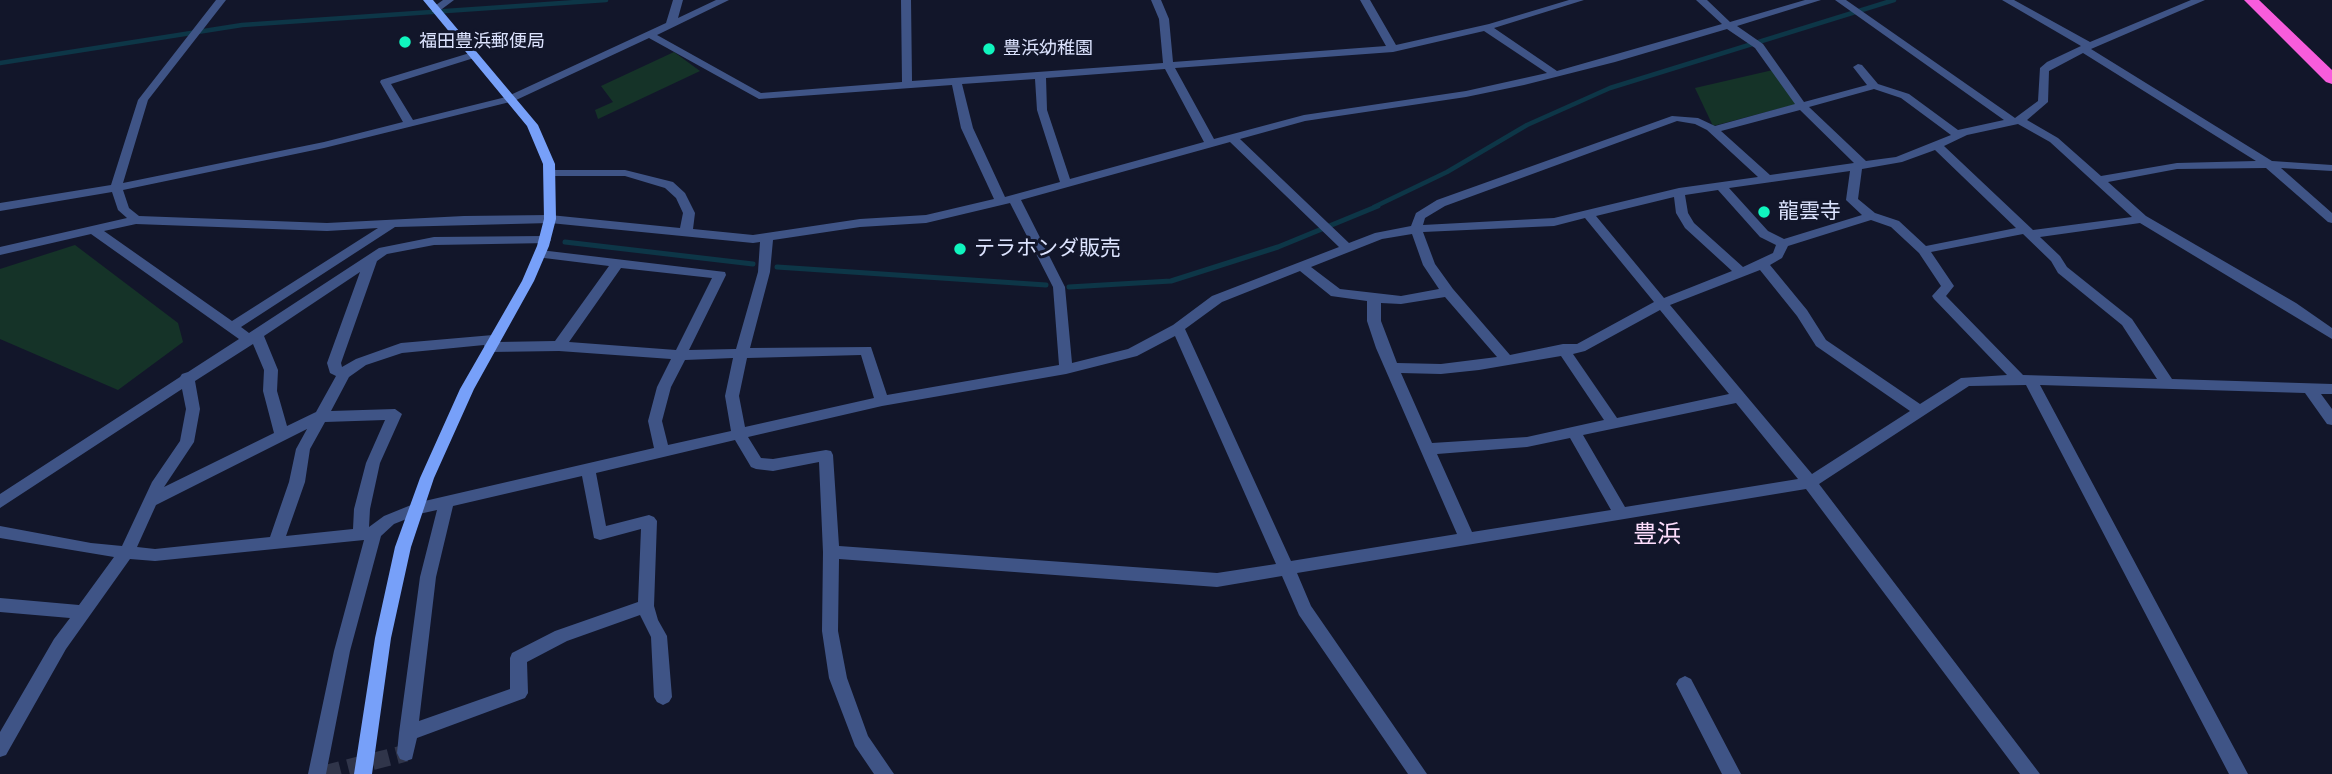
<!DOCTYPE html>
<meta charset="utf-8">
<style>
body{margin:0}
canvas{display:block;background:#12162a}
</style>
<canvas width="2332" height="774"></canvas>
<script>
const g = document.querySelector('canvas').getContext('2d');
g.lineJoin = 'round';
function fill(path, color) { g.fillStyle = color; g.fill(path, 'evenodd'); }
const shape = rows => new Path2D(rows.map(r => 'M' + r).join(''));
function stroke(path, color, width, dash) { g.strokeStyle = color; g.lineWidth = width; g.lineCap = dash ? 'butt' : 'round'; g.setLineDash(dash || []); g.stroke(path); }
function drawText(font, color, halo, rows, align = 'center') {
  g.font = font + ' "PT Sans Narrow","Noto Sans JP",sans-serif'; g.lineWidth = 6; g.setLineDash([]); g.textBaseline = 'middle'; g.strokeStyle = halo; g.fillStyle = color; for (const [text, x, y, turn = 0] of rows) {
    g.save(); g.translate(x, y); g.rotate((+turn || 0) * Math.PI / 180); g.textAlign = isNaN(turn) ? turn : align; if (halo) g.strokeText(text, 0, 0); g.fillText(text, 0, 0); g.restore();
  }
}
fill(shape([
 [674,52,700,71,598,119,595,110,613,102,601,86],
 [1773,70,1797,104,1713,126,1695,88],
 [75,245,178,323,183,342,118,390,0,339,0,269]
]), '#153328');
stroke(shape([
 [0,63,242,25,606,0],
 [1374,207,1447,172,1527,125,1610,88,1894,0]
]), '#0d3647', 4.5);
stroke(shape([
 [565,242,753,264],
 [777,267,1046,285],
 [1069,287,1171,281,1278,247,1378,206]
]), '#0d3647', 5);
stroke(shape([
 [324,774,406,753]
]), '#30354a', 17, [17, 8]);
fill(shape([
 [216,0,226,0,148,100,123,183,324,142,403,122,380,82,381,80,473,52,478,55,477,57,391,84,413,120,506,97,666,23,673,0,683,0,678,18,716,0,729,0,657,35,761,93,902,82,901,0,911,0,912,81,1163,63,1159,19,1151,0,1161,0,1169,19,1173,62,1386,46,1360,0,1370,0,1396,45,1489,24,1569,0,1584,0,1494,28,1557,71,1722,24,1696,0,1707,0,1730,22,1805,0,1821,0,1737,26,1763,44,1804,102,1867,85,1853,67,1858,64,1862,65,1878,84,1909,94,1958,130,2004,120,1835,0,1846,0,2015,118,2038,101,2040,68,2047,62,2081,46,2002,0,2014,0,2090,42,2191,0,2205,0,2091,49,2272,161,2332,165,2332,171,2281,168,2332,213,2332,223,2328,222,2266,168,2177,169,2108,182,2146,216,2296,303,2332,328,2332,339,2140,223,2040,237,2060,256,2067,267,2132,319,2172,379,2332,384,2332,394,2321,394,2332,409,2332,425,2327,424,2305,393,2040,385,2248,774,2229,774,2026,385,1969,386,1819,484,2040,774,2020,774,1806,489,1297,573,1311,606,1427,774,1408,774,1299,615,1282,576,1217,587,839,559,838,631,847,678,868,736,894,774,874,774,855,746,829,678,822,631,823,552,819,462,773,471,756,469,751,467,735,440,596,473,606,526,649,515,654,517,657,521,654,606,658,620,667,636,672,697,669,702,663,705,657,702,654,697,651,637,640,615,567,641,527,662,528,693,525,698,417,738,412,759,406,761,400,759,397,753,399,733,420,577,437,510,419,514,394,524,381,536,350,651,326,774,308,774,334,651,364,540,155,561,130,559,66,649,6,755,0,757,0,732,54,639,70,618,0,612,0,598,79,605,114,557,0,538,0,526,91,543,122,546,152,482,180,441,186,409,182,389,0,508,0,494,180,377,182,374,188,372,239,339,91,234,0,255,0,247,127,218,118,210,112,192,0,211,0,203,111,185,138,100,216,0],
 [1727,29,1755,48,1795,104,1715,126,1698,118,1672,116,1437,200,1416,213,1411,226,1375,233,1349,243,1240,139,1305,121,1466,97,1524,85,1615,62,1727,29],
 [1484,31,1547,73,1466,91,1304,115,1214,139,1175,68,1393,52,1484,31],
 [649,38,759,99,952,85,961,128,994,199,926,215,860,219,753,235,693,229,695,213,685,193,673,182,625,170,550,170,544,173,550,176,625,176,665,188,676,198,683,213,680,228,550,215,464,216,327,223,139,216,129,208,123,190,324,148,514,101,649,38],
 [2083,53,2256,161,2177,163,2101,176,2058,138,2027,120,2048,102,2049,71,2083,53],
 [1165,69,1204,142,1070,179,1047,110,1046,78,1165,69],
 [1035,79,1037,110,1060,182,1005,197,973,128,962,84,1035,79],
 [1874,89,1901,98,1951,135,1896,157,1866,161,1809,107,1874,89],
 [1800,110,1854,163,1770,175,1721,131,1800,110],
 [1677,121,1695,124,1707,130,1758,177,1679,188,1554,218,1423,225,1425,218,1445,206,1677,121],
 [2018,124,2050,142,2132,217,2033,230,1944,146,1967,135,2018,124],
 [1230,142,1339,247,1212,296,1173,325,1128,349,1072,363,1065,287,1021,200,1230,142],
 [1935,150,2016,228,1926,246,1899,221,1875,213,1858,199,1862,169,1902,162,1935,150],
 [1850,171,1846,200,1862,215,1784,239,1768,231,1729,188,1850,171],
 [1718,190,1760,237,1776,245,1773,253,1743,267,1694,223,1688,213,1685,195,1718,190],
 [1674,197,1676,213,1685,228,1732,271,1664,298,1596,216,1674,197],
 [1010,203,1053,287,1059,365,887,395,871,347,750,348,770,272,773,240,860,227,926,223,1010,203],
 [1585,218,1654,302,1577,344,1563,344,1510,355,1453,289,1435,264,1423,232,1554,226,1585,218],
 [1871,220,1891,227,1919,253,1941,286,1932,296,1934,299,2007,375,1961,378,1920,404,1826,340,1807,310,1770,265,1782,258,1788,246,1871,220],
 [550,223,753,243,760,242,758,272,736,349,689,350,726,275,725,272,540,250,534,254,536,257,609,266,555,341,498,342,498,337,493,335,401,343,356,359,342,367,341,363,377,261,387,254,434,245,549,243,551,240,549,237,545,236,434,237,379,248,249,333,241,327,395,227,550,223],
 [136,224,327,231,378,228,232,321,104,231,136,224],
 [1412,234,1423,265,1439,289,1401,296,1340,289,1311,267,1382,239,1412,234],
 [2023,234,2051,261,2058,273,2122,325,2157,379,2023,375,1946,296,1954,286,1931,252,2023,234],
 [621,268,712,278,676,350,569,342,621,268],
 [1760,270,1797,316,1816,346,1910,411,1812,474,1670,305,1760,270],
 [1300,271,1331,296,1367,301,1367,321,1376,348,1457,534,1291,561,1185,329,1222,302,1300,271],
 [360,272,327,363,330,373,336,376,316,412,287,426,277,391,278,370,264,336,360,272],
 [1445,297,1497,357,1441,364,1397,363,1381,321,1381,303,1401,304,1445,297],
 [1660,310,1729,394,1617,418,1573,354,1585,351,1660,310],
 [1175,336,1276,564,1217,573,839,546,833,455,831,451,826,450,773,459,761,458,748,437,882,406,1066,374,1137,356,1175,336],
 [253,344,264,370,263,391,274,433,164,487,194,442,200,409,195,381,253,344],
 [484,345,485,350,490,352,559,351,671,359,657,387,648,421,654,448,416,503,384,516,369,527,370,509,380,463,402,414,395,409,331,411,349,377,366,365,402,353,484,345],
 [861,355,874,398,745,427,739,396,747,358,861,355],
 [1561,356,1604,420,1527,437,1432,443,1401,373,1441,374,1479,370,1561,356],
 [733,358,725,396,731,431,668,445,662,421,671,387,685,360,733,358],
 [1736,403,1798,479,1625,507,1583,435,1736,403],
 [385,420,366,463,354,509,353,529,286,536,305,482,310,449,325,422,385,420],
 [307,429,296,449,289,482,270,537,155,549,137,547,156,505,307,429],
 [1570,438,1611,510,1472,532,1437,454,1527,447,1570,438],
 [582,476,594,538,600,540,641,529,638,602,555,631,512,653,510,658,510,689,419,721,436,577,453,506,582,476],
 [443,0,454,0,438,12,432,12,432,8,443,0],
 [1685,676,1691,679,1741,774,1722,774,1676,684,1679,679,1685,676]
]), '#3f5486');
fill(shape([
 [423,0,433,0,538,125,555,164,556,219,549,246,534,281,474,389,434,478,411,547,391,638,372,774,354,774,375,638,395,547,420,478,460,389,522,281,537,246,544,219,543,164,527,126,423,0]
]), '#77a0f9');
fill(shape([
 [2244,0,2259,0,2332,70,2332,84,2326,82,2244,0]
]), '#f85cdc');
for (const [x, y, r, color] of [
 [405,42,7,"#10f5be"],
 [989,49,7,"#10f5be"],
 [1764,212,7,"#10f5be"],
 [960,249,7,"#10f5be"]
]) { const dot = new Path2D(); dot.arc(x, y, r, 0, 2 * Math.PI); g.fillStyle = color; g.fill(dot); stroke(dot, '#12162a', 2.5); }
drawText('18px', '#dce3fe', '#12162a', [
 ["福田豊浜郵便局",419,42],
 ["豊浜幼稚園",1003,49]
], 'left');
drawText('21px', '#dce3fe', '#12162a', [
 ["龍雲寺",1778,212],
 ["テラホンダ販売",974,249]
], 'left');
drawText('24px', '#fedefd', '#12162a', [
 ["豊浜",1657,535]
]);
</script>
